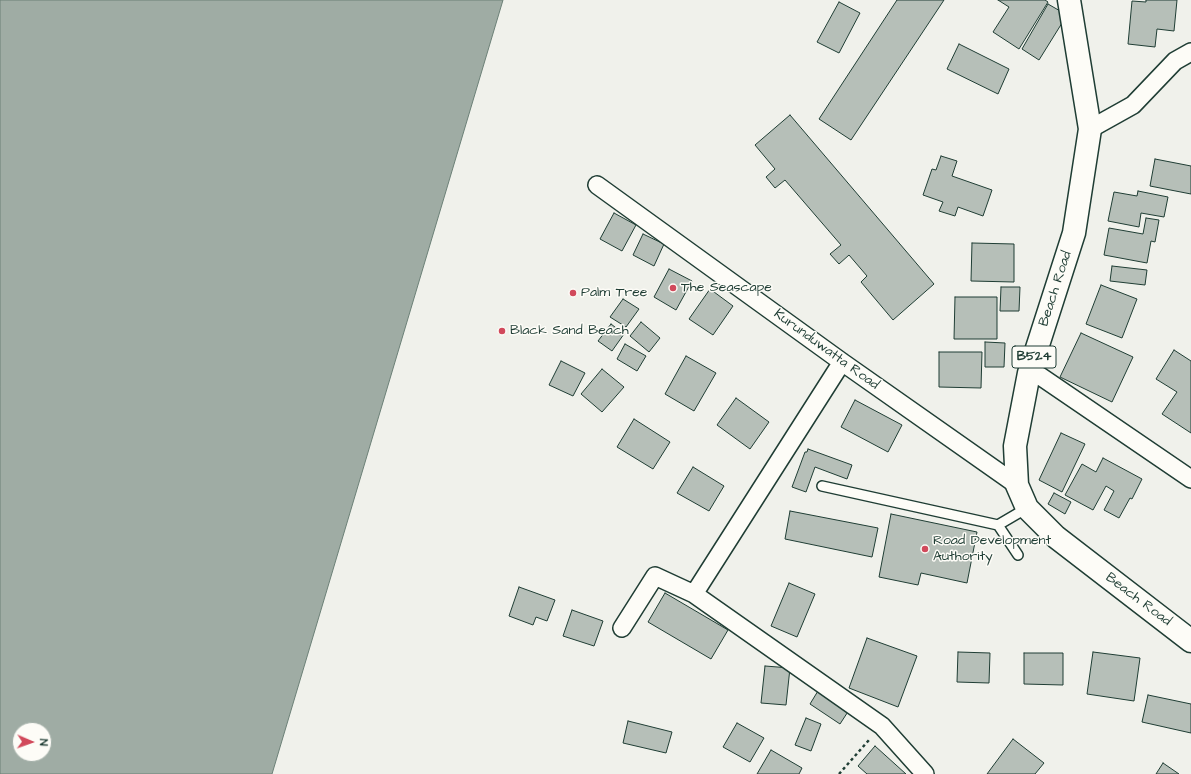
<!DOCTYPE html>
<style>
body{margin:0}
#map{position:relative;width:1191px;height:774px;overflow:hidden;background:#f0f1eb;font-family:"Architects Daughter",sans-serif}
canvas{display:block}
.north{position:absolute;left:12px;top:722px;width:40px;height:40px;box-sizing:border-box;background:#fdfcf7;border:1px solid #a4b0a9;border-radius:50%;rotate:92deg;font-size:11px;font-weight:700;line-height:16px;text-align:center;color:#1f3d34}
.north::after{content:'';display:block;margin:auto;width:14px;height:18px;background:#d1495b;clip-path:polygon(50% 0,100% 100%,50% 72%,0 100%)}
</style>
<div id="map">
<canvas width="1191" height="774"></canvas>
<div class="north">N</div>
</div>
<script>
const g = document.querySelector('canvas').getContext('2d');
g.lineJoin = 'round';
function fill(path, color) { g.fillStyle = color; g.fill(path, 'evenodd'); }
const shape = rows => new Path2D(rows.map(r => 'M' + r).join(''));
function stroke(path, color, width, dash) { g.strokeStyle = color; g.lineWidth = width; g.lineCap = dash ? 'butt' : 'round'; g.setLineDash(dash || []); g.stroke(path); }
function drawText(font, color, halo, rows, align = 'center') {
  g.font = font + ' "Architects Daughter",sans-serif'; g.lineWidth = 3; g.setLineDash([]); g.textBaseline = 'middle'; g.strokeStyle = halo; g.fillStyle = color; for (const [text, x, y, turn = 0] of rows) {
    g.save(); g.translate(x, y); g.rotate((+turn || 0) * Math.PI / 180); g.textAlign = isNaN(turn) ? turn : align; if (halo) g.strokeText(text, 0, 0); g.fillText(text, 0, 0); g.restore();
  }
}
const water = shape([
 [0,0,503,0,272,774,0,774,0,0],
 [20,730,44,730,44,754,20,754,20,730]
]);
fill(water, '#9faca4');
stroke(water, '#6c8077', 1);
const building = shape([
 [897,0,944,0,851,140,819,119,897,0],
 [998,0,1045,0,1048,2,1019,49,993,32,1009,7,998,0],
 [1146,0,1177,0,1174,31,1157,29,1155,47,1128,44,1132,1,1146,2,1146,0],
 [839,2,860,13,839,53,817,42,839,2],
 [1048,4,1067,15,1039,60,1022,49,1048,4],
 [959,44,1009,69,998,94,947,69,959,44],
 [790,115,934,284,893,320,861,282,867,276,849,255,839,264,830,254,841,245,785,180,775,188,766,177,775,169,755,145,790,115],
 [941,156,957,161,952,176,992,190,983,216,958,207,955,216,939,211,943,202,923,195,932,169,936,170,941,156],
 [1155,159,1191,166,1191,194,1150,186,1155,159],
 [1138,191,1168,197,1164,217,1141,213,1139,227,1108,221,1114,192,1137,196,1138,191],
 [614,213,636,225,622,251,600,239,614,213],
 [1146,218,1159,220,1155,242,1151,241,1147,263,1104,255,1109,228,1143,234,1146,218],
 [643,234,664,244,654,266,633,255,643,234],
 [972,243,1014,244,1014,282,971,281,972,243],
 [1112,266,1147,270,1145,285,1110,281,1112,266],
 [669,269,692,281,676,310,654,297,669,269],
 [1101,285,1137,299,1122,338,1086,324,1101,285],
 [1001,287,1020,287,1019,311,1000,311,1001,287],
 [710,289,733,306,713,335,689,319,710,289],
 [955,297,997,297,997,339,954,339,955,297],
 [623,299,639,309,626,327,610,317,623,299],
 [641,322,660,338,649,352,630,336,641,322],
 [611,324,624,334,612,351,598,341,611,324],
 [1081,333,1133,357,1112,402,1060,377,1081,333],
 [985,342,1005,343,1004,367,985,367,985,342],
 [625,344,646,356,637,371,617,359,625,344],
 [1174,350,1191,361,1191,433,1162,414,1177,392,1156,379,1174,350],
 [939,352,982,352,981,388,939,387,939,352],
 [686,356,716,373,694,411,665,394,686,356],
 [561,361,585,373,573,396,549,385,561,361],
 [602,369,624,387,602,412,581,394,602,369],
 [736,398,769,422,750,449,717,425,736,398],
 [855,400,902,425,888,452,841,427,855,400],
 [634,419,670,442,653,469,617,447,634,419],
 [1061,433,1085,444,1062,492,1039,480,1061,433],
 [808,449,852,465,847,479,815,467,806,492,792,487,805,452,807,452,808,449],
 [1103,458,1142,479,1132,499,1130,498,1119,518,1104,510,1114,491,1106,486,1093,510,1065,495,1082,464,1096,472,1103,458],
 [693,467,724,486,709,511,677,493,693,467],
 [1054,493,1071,502,1065,514,1048,504,1054,493],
 [790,511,878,528,872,557,785,539,790,511],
 [891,514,977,532,967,583,921,573,918,585,879,577,891,514],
 [789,583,815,594,797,637,771,626,789,583],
 [519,587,555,600,547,621,536,617,533,625,509,616,519,587],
 [665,593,728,630,711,659,648,622,665,593],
 [572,610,603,621,594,646,563,636,572,610],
 [867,638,917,656,898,707,849,688,867,638],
 [958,652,990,653,989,683,957,682,958,652],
 [1093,652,1140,658,1134,701,1087,694,1093,652],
 [1024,653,1063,653,1063,685,1024,684,1024,653],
 [765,666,790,668,786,705,761,703,765,666],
 [821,686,851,707,840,724,810,704,821,686],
 [1148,695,1191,704,1191,733,1142,722,1148,695],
 [806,718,821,724,811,751,795,745,806,718],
 [628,721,672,732,666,753,623,743,628,721],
 [737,723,764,738,750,762,723,747,737,723],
 [1013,739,1044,763,1035,774,987,774,1013,739],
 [875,746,906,774,867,774,858,766,875,746],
 [771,750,802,768,799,774,757,774,771,750],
 [1163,763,1179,774,1156,774,1163,763]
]);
fill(building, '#b6bfb8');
stroke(building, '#1f3d34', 1);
const lane = shape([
 [822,486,998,525,1018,555],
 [998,525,1027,508]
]);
const street = shape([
 [1090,129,1133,105,1175,61,1191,52],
 [597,185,842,362,1017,485],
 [842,362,694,594,882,726,925,774],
 [1029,373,1040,376,1191,479],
 [622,628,655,576,694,594]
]);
const primary = shape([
 [1069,0,1090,129,1074,233,1029,373,1015,446,1017,485,1027,508,1056,537,1191,641]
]);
stroke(lane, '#1f3d34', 12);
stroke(street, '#1f3d34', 20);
stroke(primary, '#1f3d34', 25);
stroke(shape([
 [839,774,869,740]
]), '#1f3d34', 2.5, [3, 3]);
stroke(lane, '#fdfcf7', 9);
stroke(street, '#fdfcf7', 17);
stroke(primary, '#fdfcf7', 22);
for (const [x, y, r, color] of [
 [673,288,4,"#d1495b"],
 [573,293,4,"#d1495b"],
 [502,331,4,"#d1495b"],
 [925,549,4,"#d1495b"]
]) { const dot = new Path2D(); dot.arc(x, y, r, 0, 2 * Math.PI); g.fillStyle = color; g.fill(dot); stroke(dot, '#fdfcf7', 1.5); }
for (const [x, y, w] of [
 [1034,357,44]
]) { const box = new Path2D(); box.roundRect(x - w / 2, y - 11, w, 22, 3); g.fillStyle = '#fdfcf7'; g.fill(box); stroke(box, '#1f3d34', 1); }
drawText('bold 13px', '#1f3d34', null, [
 ["B524",1034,357]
]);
drawText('14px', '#1f3d34', '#fdfcf7', [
 ["The Seascape",681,288],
 ["Palm Tree",581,293],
 ["Black Sand Beach",510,331],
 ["Road Development",933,541],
 ["Authority",933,557]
], 'left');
drawText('14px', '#1f3d34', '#fdfcf7', [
 ["Beach Road",1056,289,-72],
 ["Kurunduwatta Road",826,350,36],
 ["Beach Road",1138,600,37]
]);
</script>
